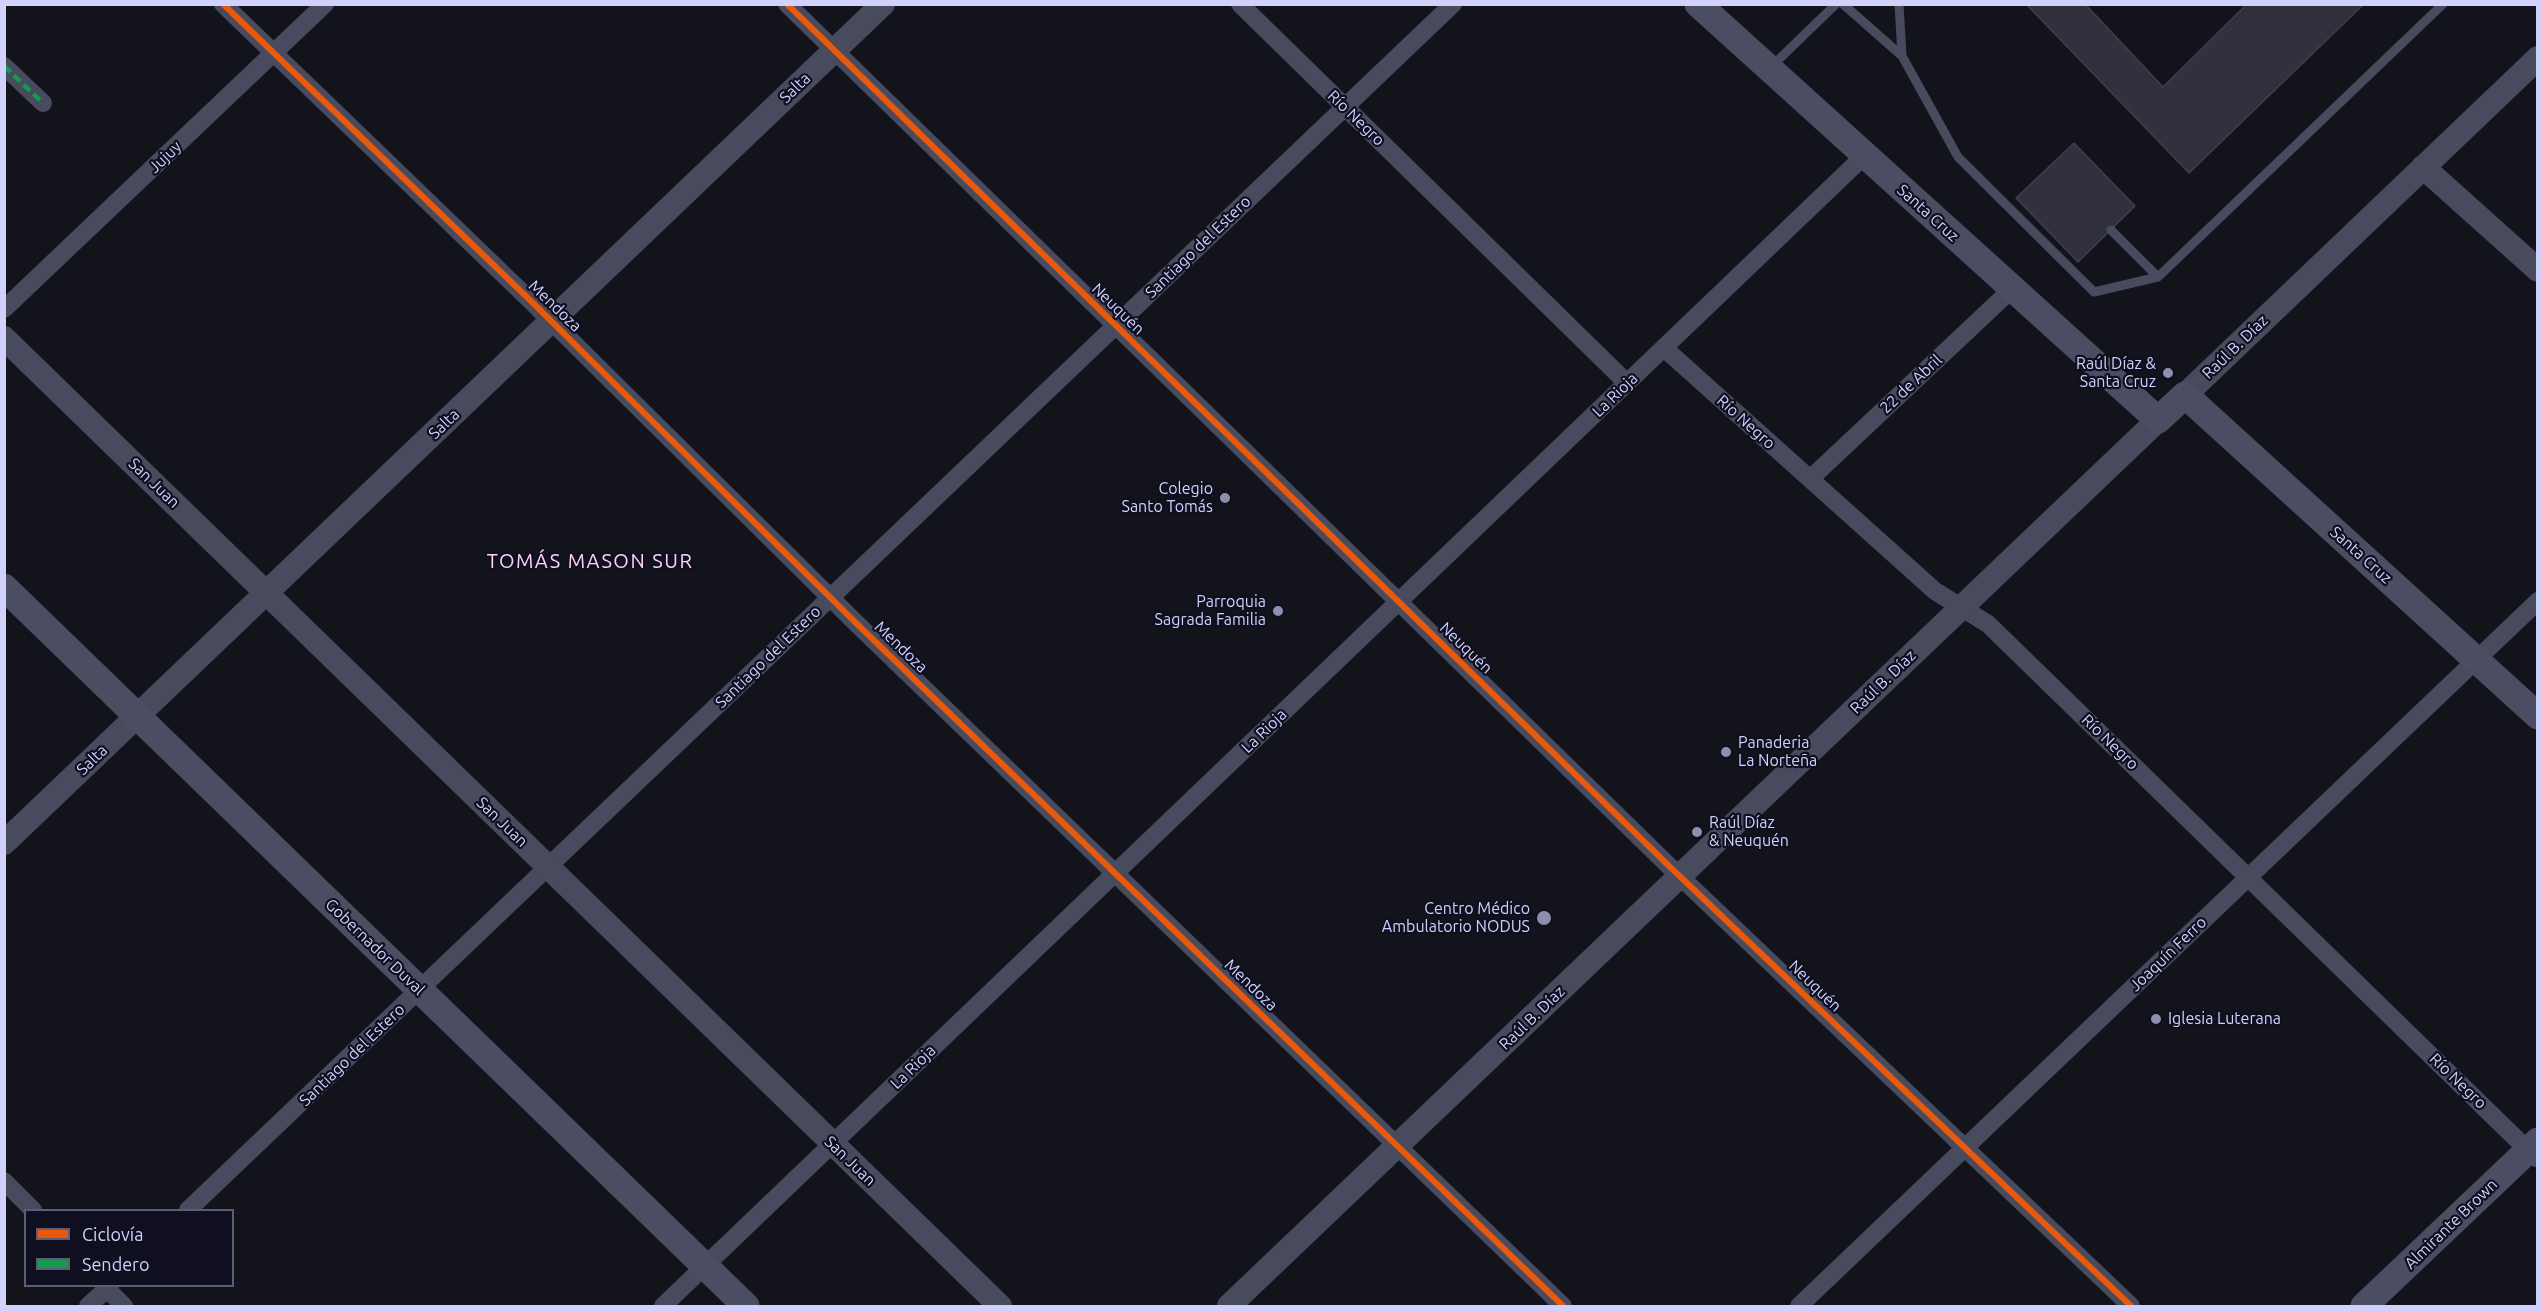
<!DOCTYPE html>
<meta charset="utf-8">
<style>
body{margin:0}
#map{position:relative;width:2542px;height:1311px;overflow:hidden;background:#13131c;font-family:Ubuntu,sans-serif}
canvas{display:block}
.frame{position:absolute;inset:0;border:6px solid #d1d2fc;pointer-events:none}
.legend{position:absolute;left:24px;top:1209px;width:210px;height:78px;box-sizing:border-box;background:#0f0f20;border:2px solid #5d5d78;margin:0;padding:8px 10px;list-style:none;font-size:18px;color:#d1d2fc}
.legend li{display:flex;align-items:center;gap:12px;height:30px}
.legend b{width:30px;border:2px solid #5d5d78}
</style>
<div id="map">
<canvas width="2542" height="1311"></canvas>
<div class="frame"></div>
<ul class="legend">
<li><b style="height:8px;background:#e8590c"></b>Ciclovía</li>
<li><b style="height:8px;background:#139951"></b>Sendero</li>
</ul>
</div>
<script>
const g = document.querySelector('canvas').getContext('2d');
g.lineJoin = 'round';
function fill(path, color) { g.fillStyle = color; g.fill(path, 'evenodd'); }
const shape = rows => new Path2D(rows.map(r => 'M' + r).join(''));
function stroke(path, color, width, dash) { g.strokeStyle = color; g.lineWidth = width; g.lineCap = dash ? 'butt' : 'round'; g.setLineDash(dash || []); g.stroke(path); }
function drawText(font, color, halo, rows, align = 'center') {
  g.font = font + ' Ubuntu,sans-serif'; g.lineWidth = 4.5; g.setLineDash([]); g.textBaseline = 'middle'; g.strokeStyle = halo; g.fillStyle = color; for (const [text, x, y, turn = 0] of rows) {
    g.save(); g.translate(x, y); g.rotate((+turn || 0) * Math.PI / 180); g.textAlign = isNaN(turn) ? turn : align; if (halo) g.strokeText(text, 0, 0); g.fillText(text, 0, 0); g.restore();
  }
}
const building = shape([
 [2026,4,2085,4,2163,87,2247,4,2364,4,2189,173,2026,4],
 [2074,143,2135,206,2078,262,2016,198,2074,143]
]);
fill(building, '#31313e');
stroke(building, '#3e3e4f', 1.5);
stroke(shape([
 [1843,4,1902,56],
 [1899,4,1902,56,1958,157,2094,292,2158,277,2443,4],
 [1771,67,1836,4],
 [2111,230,2158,277]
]), '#484a5d', 9);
stroke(shape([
 [223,4,532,302,855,622,1563,1306],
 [787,4,1668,865,2131,1306],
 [1240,4,1627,383],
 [4,66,43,103],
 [4,309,325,4],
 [1664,348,1935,591,1988,624,2536,1158],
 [1810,479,2012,289],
 [4,1181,33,1210],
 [188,1210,1453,4],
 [104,1286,124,1306],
 [88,1306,110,1286],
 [663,1306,1865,155],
 [1799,1306,2538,601]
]), '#484a5d', 18);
stroke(shape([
 [2423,167,2538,270],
 [4,338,1000,1306],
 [2185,395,2538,58],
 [4,843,883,4],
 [1229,1306,2158,420]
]), '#484a5d', 24);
stroke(shape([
 [1698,4,2158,420,2185,395,2538,716],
 [4,587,746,1306],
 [2364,1306,2538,1141]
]), '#4b4e62', 27);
stroke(shape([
 [4,66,43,103]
]), '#139951', 4.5, [9, 4.5]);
stroke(shape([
 [223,4,532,302,855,622,1563,1306],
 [787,4,1668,865,2131,1306]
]), '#e8590c', 6);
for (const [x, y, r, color] of [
 [2168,373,6,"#8e8fae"],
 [1225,498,6,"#8e8fae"],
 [1278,611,6,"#8e8fae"],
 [1726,752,6,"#8e8fae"],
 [1697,832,6,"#8e8fae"],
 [1544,918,8,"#8e8fae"],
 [2156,1019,6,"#8e8fae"]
]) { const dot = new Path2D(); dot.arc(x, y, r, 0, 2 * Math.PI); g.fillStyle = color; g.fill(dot); stroke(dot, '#0f0f20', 2); }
drawText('16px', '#d1d2fc', '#0f0f20', [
 ["Salta",795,88,-44],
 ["Río Negro",1356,118,44],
 ["Jujuy",165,157,-44],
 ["Santa Cruz",1928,213,42],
 ["Santiago del Estero",1198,247,-44],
 ["Mendoza",555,306,44],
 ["Neuquén",1118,309,44],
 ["Raúl B. Díaz",2235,347,-44],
 ["22 de Abril",1911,384,-43],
 ["La Rioja",1615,395,-44],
 ["Río Negro",1746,422,42],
 ["Salta",444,424,-44],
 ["San Juan",154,483,44],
 ["Santa Cruz",2361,555,42],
 ["Mendoza",901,647,44],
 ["Neuquén",1466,648,44],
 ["Santiago del Estero",768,657,-44],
 ["Raúl B. Díaz",1883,682,-44],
 ["La Rioja",1264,731,-44],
 ["Río Negro",2110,742,44],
 ["Salta",92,760,-44],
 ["San Juan",502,822,44],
 ["Gobernador Duval",375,947,44],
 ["Joaquín Ferro",2168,954,-44],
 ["Mendoza",1251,985,44],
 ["Neuquén",1815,986,44],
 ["Raúl B. Díaz",1532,1018,-44],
 ["Santiago del Estero",352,1055,-44],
 ["La Rioja",913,1067,-44],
 ["Río Negro",2458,1081,44],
 ["San Juan",850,1161,44],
 ["Almirante Brown",2451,1224,-44]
]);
drawText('16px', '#d1d2fc', '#0f0f20', [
 ["Raúl Díaz &",2156,364],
 ["Santa Cruz",2156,382],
 ["Colegio",1213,489],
 ["Santo Tomás",1213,507],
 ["Parroquia",1266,602],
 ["Sagrada Familia",1266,620],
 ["Panaderia",1738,743,"left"],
 ["La Norteña",1738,761,"left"],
 ["Raúl Díaz",1709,823,"left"],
 ["& Neuquén",1709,841,"left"],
 ["Centro Médico",1530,909],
 ["Ambulatorio NODUS",1530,927],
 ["Iglesia Luterana",2168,1019,"left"]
], 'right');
g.letterSpacing = '1.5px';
drawText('20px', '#fcd3f3', '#0f0f20', [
 ["TOMÁS MASON SUR",590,561]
]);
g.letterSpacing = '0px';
</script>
